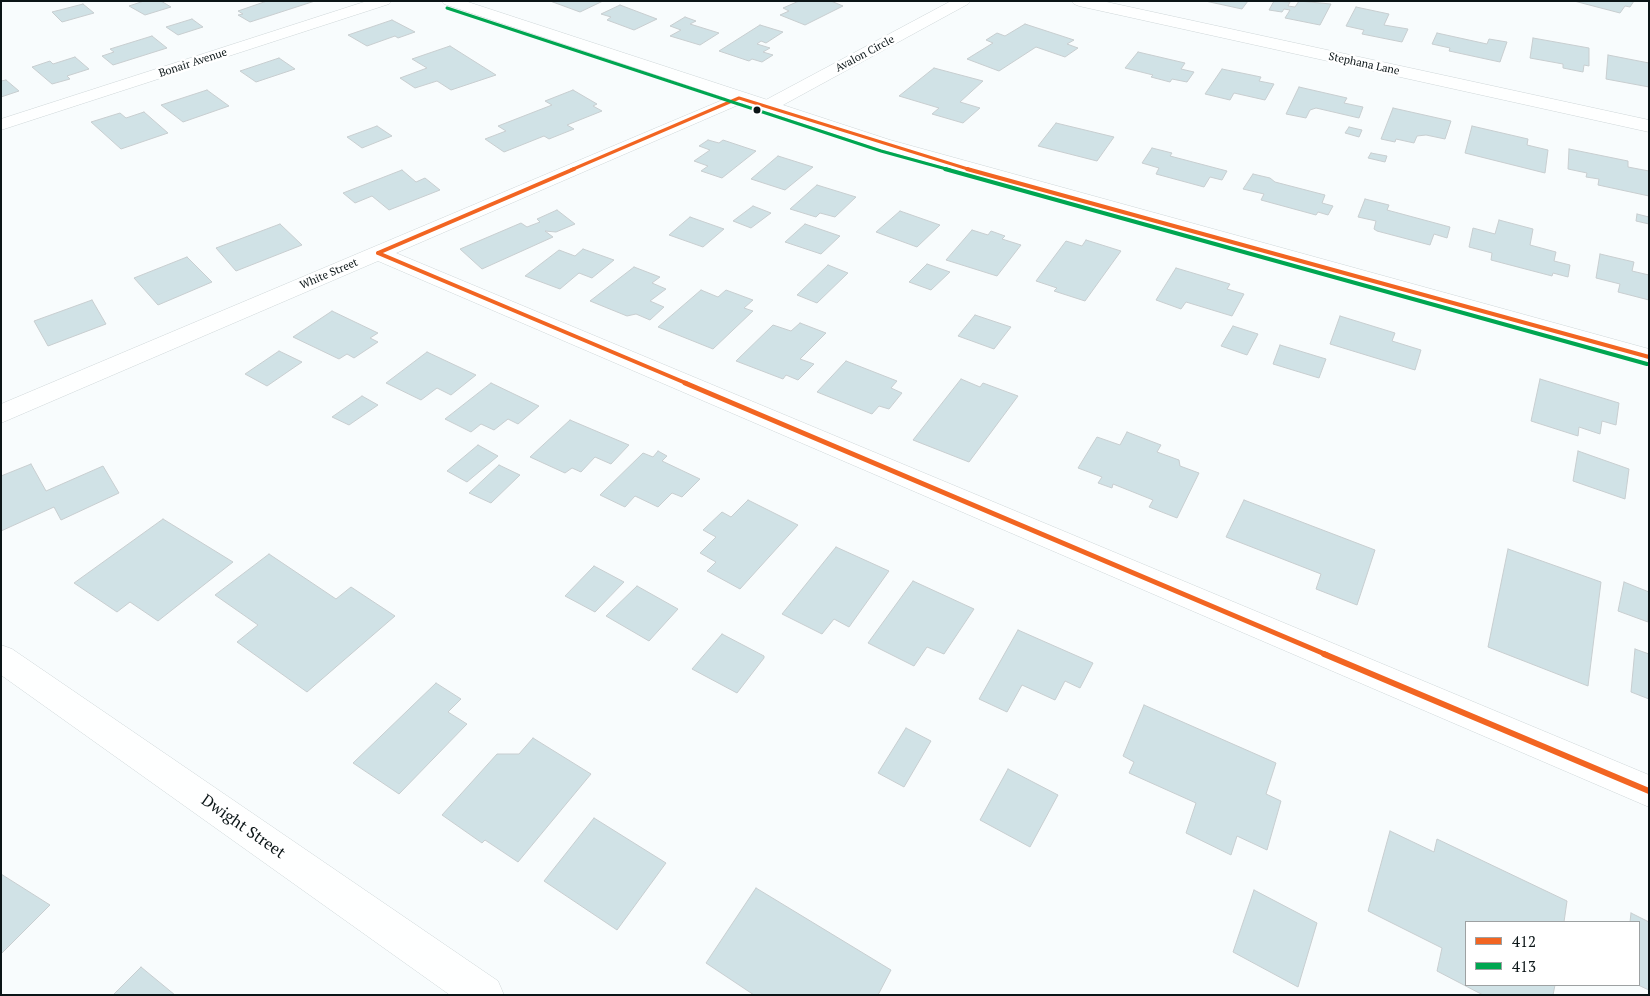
<!DOCTYPE html>
<style>
body{margin:0}
#map{position:relative;width:1650px;height:996px;overflow:hidden;background:#f8fcfd;font-family:"PT Serif",serif}
canvas{display:block}
.frame{position:absolute;inset:0;border:2px solid #0b1517;pointer-events:none}
.legend{position:absolute;left:1465px;top:921px;width:175px;height:65px;box-sizing:border-box;background:#fff;border:1px solid #9da1a2;margin:0;padding:6px 9px;list-style:none;font-size:15px;color:#0b1517}
.legend li{display:flex;align-items:center;gap:10px;height:25px}
.legend b{width:25px;border:1px solid #9da1a2}
</style>
<div id="map">
<canvas width="1650" height="996"></canvas>
<div class="frame"></div>
<ul class="legend">
<li><b style="height:6px;background:#f26522"></b>412</li>
<li><b style="height:6px;background:#00a651"></b>413</li>
</ul>
</div>
<script>
const g = document.querySelector('canvas').getContext('2d');
g.lineJoin = 'round';
function fill(path, color) { g.fillStyle = color; g.fill(path, 'evenodd'); }
const shape = rows => new Path2D(rows.map(r => 'M' + r).join(''));
function stroke(path, color, width, dash) { g.strokeStyle = color; g.lineWidth = width; g.lineCap = dash ? 'butt' : 'round'; g.setLineDash(dash || []); g.stroke(path); }
function drawText(font, color, halo, rows, align = 'center') {
  g.font = font + ' "PT Serif",serif'; g.lineWidth = 5; g.setLineDash([]); g.textBaseline = 'middle'; g.strokeStyle = halo; g.fillStyle = color; for (const [text, x, y, turn = 0] of rows) {
    g.save(); g.translate(x, y); g.rotate((+turn || 0) * Math.PI / 180); g.textAlign = isNaN(turn) ? turn : align; if (halo) g.strokeText(text, 0, 0); g.fillText(text, 0, 0); g.restore();
  }
}
const building = shape([
 [144,1,161,1,171,7,145,15,129,6,144,1],
 [267,1,315,1,250,22,238,15,243,14,238,11,267,1],
 [550,1,603,1,580,12,550,1],
 [799,1,831,1,843,6,805,25,780,15,789,11,783,8,799,1],
 [1205,1,1248,1,1242,9,1205,1],
 [1274,1,1290,2,1288,6,1295,7,1299,1,1331,4,1320,25,1285,18,1290,10,1284,9,1282,12,1269,10,1274,1],
 [1574,1,1634,1,1630,7,1625,6,1620,13,1574,1],
 [83,4,94,13,62,22,52,12,83,4],
 [620,5,657,19,634,30,607,20,611,17,601,14,620,5],
 [1356,7,1389,14,1384,25,1408,29,1402,42,1362,34,1364,30,1346,26,1356,7],
 [685,17,696,21,690,24,719,33,700,45,670,36,681,30,670,26,685,17],
 [192,19,203,27,178,35,166,27,192,19],
 [392,20,415,32,398,38,395,36,367,46,348,35,392,20],
 [1025,24,1074,40,1067,44,1078,48,1065,57,1036,47,999,71,967,59,993,43,986,40,997,33,1005,36,1025,24],
 [760,25,783,32,766,43,761,41,757,44,770,48,763,52,773,55,762,62,752,59,749,61,719,51,760,25],
 [1437,33,1487,44,1489,39,1507,42,1500,62,1449,51,1450,48,1432,44,1437,33],
 [152,36,167,48,113,65,102,56,114,52,110,49,152,36],
 [1533,38,1589,48,1589,66,1584,65,1583,72,1563,68,1563,64,1530,58,1533,38],
 [450,46,496,75,451,90,437,81,415,88,400,78,427,68,412,59,450,46],
 [1138,52,1185,63,1181,69,1194,72,1187,82,1172,79,1170,82,1151,77,1153,75,1125,68,1138,52],
 [1608,55,1649,63,1649,87,1606,79,1608,55],
 [75,57,89,69,67,76,70,79,52,84,32,67,50,61,53,64,75,57],
 [279,58,295,69,256,82,240,71,279,58],
 [934,68,983,81,960,102,980,108,963,123,932,114,939,108,899,96,934,68],
 [1222,69,1261,77,1259,81,1274,84,1265,100,1234,93,1230,100,1205,94,1222,69],
 [6,80,19,91,1,97,1,81,6,80],
 [1299,87,1347,98,1344,103,1363,107,1359,118,1316,108,1310,110,1306,118,1286,114,1299,87],
 [207,90,229,106,183,122,161,105,207,90],
 [573,90,597,104,593,106,602,111,567,125,574,129,549,139,544,136,504,152,485,139,506,131,498,126,552,105,545,101,573,90],
 [1393,108,1451,121,1445,139,1426,135,1417,136,1414,143,1396,139,1395,142,1381,139,1393,108],
 [144,112,168,133,121,149,91,122,120,113,126,118,144,112],
 [1056,123,1114,137,1097,161,1038,146,1056,123],
 [377,126,392,136,362,148,347,137,377,126],
 [1472,126,1528,139,1527,145,1548,150,1545,173,1465,153,1472,126],
 [1349,127,1362,130,1359,137,1345,133,1349,127],
 [708,140,719,143,723,140,756,151,722,178,701,171,708,166,694,161,710,150,699,146,708,140],
 [1152,148,1172,153,1170,156,1227,171,1222,180,1210,177,1204,187,1156,174,1159,168,1142,163,1152,148],
 [1569,149,1628,161,1628,167,1649,171,1649,196,1598,185,1599,179,1586,177,1587,173,1568,169,1569,149],
 [1371,153,1387,156,1385,162,1368,158,1371,153],
 [778,156,813,167,785,190,751,179,778,156],
 [402,170,416,182,425,178,440,190,389,210,372,196,355,203,343,193,402,170],
 [1253,174,1270,178,1275,182,1325,195,1322,203,1333,206,1328,215,1318,212,1316,215,1261,200,1264,194,1243,189,1253,174],
 [817,185,856,197,835,217,820,213,816,217,790,209,817,185],
 [1365,199,1389,205,1387,210,1450,227,1447,238,1434,234,1430,245,1377,231,1374,229,1376,221,1358,217,1365,199],
 [753,206,771,213,751,228,733,221,753,206],
 [557,210,575,224,556,232,545,231,553,237,482,269,460,249,521,223,527,227,540,222,537,219,557,210],
 [900,211,940,225,917,247,876,232,900,211],
 [1637,214,1649,217,1649,224,1636,221,1637,214],
 [690,217,724,229,703,247,669,235,690,217],
 [1499,220,1533,229,1530,245,1556,252,1554,261,1570,265,1568,277,1553,273,1552,276,1491,260,1492,253,1469,247,1473,228,1495,234,1499,220],
 [280,224,302,245,236,271,216,248,280,224],
 [805,224,840,236,821,254,785,242,805,224],
 [972,230,988,235,991,231,1005,236,1002,239,1021,245,997,276,946,260,972,230],
 [1086,240,1121,251,1085,301,1054,291,1057,288,1036,281,1066,241,1082,246,1086,240],
 [583,249,614,260,592,278,579,273,560,289,525,276,559,250,575,256,583,249],
 [1600,254,1634,262,1632,271,1649,275,1649,300,1618,292,1620,284,1596,278,1600,254],
 [187,257,212,282,158,305,134,278,187,257],
 [927,264,950,272,931,290,909,282,927,264],
 [828,265,848,273,817,303,797,295,828,265],
 [634,267,660,277,652,283,666,289,650,301,664,307,650,320,636,314,627,316,590,301,634,267],
 [1176,268,1230,284,1227,289,1244,294,1232,316,1186,302,1181,309,1156,300,1176,268],
 [701,290,718,297,726,290,753,300,744,308,753,311,713,349,658,327,701,290],
 [92,300,106,324,48,346,34,321,92,300],
 [332,311,378,333,370,338,378,342,354,358,347,354,339,359,293,337,332,311],
 [975,315,1011,327,994,349,958,336,975,315],
 [1340,316,1395,333,1392,341,1421,350,1415,370,1330,344,1340,316],
 [800,323,826,333,800,359,814,364,798,380,786,375,783,379,736,361,773,325,791,331,800,323],
 [1233,326,1258,334,1247,355,1221,346,1233,326],
 [1280,345,1326,359,1319,378,1273,364,1280,345],
 [279,351,302,362,267,386,245,374,279,351],
 [427,352,476,375,451,395,437,388,421,400,386,383,427,352],
 [846,361,897,381,891,388,902,393,889,409,879,406,872,414,817,392,846,361],
 [961,379,980,387,983,383,1018,396,969,462,913,440,961,379],
 [1540,379,1619,403,1616,425,1602,421,1600,434,1579,427,1578,436,1531,421,1540,379],
 [491,383,539,406,518,424,508,419,494,430,481,424,471,432,445,419,491,383],
 [362,396,378,405,349,425,332,417,362,396],
 [570,420,629,445,611,464,595,457,581,472,572,468,565,473,530,457,570,420],
 [1127,432,1161,445,1157,452,1179,460,1180,466,1199,473,1177,518,1149,507,1153,500,1113,484,1112,488,1098,483,1102,477,1078,468,1097,437,1120,445,1127,432],
 [478,445,498,456,467,482,447,471,478,445],
 [658,451,667,456,662,461,700,479,682,497,672,493,658,507,635,496,625,507,600,495,643,453,653,457,658,451],
 [1578,451,1629,469,1625,499,1573,481,1578,451],
 [31,464,46,491,103,466,119,493,61,520,54,507,1,531,1,476,31,464],
 [499,465,520,475,491,503,469,493,499,465],
 [748,500,798,525,740,589,707,571,716,562,700,553,716,537,703,530,722,512,731,517,748,500],
 [1244,500,1375,550,1357,605,1316,589,1321,574,1226,537,1244,500],
 [163,519,233,562,158,621,130,602,117,612,74,583,163,519],
 [836,547,889,571,849,627,834,619,822,634,782,614,836,547],
 [1508,549,1601,582,1588,686,1488,647,1508,549],
 [269,554,336,599,351,587,395,616,307,692,237,642,258,625,215,595,269,554],
 [594,566,624,582,595,612,565,596,594,566],
 [913,581,974,609,944,654,927,647,914,666,868,643,913,581],
 [1624,582,1649,592,1648,622,1618,611,1624,582],
 [637,586,678,609,649,641,606,616,637,586],
 [1018,630,1093,663,1080,688,1065,681,1055,700,1022,685,1007,712,979,699,1018,630],
 [722,634,764,656,764,658,737,693,692,669,722,634],
 [1635,649,1649,654,1649,699,1631,692,1635,649],
 [436,683,461,699,448,712,467,724,399,794,353,763,436,683],
 [1144,705,1276,763,1266,794,1281,801,1267,850,1237,836,1231,855,1186,833,1196,803,1129,773,1134,762,1123,756,1144,705],
 [906,728,931,741,904,787,878,773,906,728],
 [533,738,591,774,518,862,485,840,482,843,442,815,497,754,519,754,533,738],
 [1008,769,1058,795,1030,847,980,820,1008,769],
 [594,818,666,863,617,930,544,881,594,818],
 [1390,831,1434,852,1437,839,1567,901,1564,922,1466,922,1466,985,1555,985,1553,995,1483,995,1437,971,1442,948,1368,911,1390,831],
 [1,874,50,905,1,954,1,874],
 [756,888,891,970,878,995,754,995,706,963,756,888],
 [1254,890,1317,923,1298,987,1233,952,1254,890],
 [1631,913,1649,922,1649,990,1638,985,1639,922,1630,922,1631,913],
 [141,967,175,995,113,995,141,967]
]);
fill(building, '#d0e2e6');
stroke(building, '#c8ced0', 1);
const minor = shape([
 [367,1,392,1,389,4,1,130,1,119,367,1],
 [951,1,971,1,968,4,772,111,766,112,760,111,757,107,760,103,951,1],
 [1071,1,1102,1,1649,120,1649,132,1079,6,1074,4,1071,1],
 [739,93,745,94,748,98,745,102,396,253,1649,775,1649,807,378,261,1,423,1,404,739,93],
 [1,645,12,649,498,981,504,995,450,995,1,675,1,645]
]);
const secondary = shape([
 [441,1,465,1,890,140,1649,349,1649,365,876,148,444,4,441,1]
]);
stroke(minor, '#cfd7d9', 1);
stroke(secondary, '#cfd7d9', 1);
fill(minor, '#feffff');
fill(secondary, '#feffff');
stroke(shape([
 [571,170,739,98,971,170]
]), '#f26522', 3);
stroke(shape([
 [967,169,1649,357],
 [378,253,688,384],
 [378,253,574,169]
]), '#f26522', 4);
stroke(shape([
 [685,383,1327,655]
]), '#f26522', 5);
stroke(shape([
 [1324,654,1649,791]
]), '#f26522', 6);
stroke(shape([
 [447,8,881,151,950,170]
]), '#00a651', 3);
stroke(shape([
 [945,169,1647,364]
]), '#00a651', 4);
for (const [x, y, r, color] of [
 [757,110,4.5,"#0b1517"]
]) { const dot = new Path2D(); dot.arc(x, y, r, 0, 2 * Math.PI); g.fillStyle = color; g.fill(dot); stroke(dot, '#fff', 2); }
drawText('11px', '#0b1517', '#fff', [
 ["Avalon Circle",865,54,-28],
 ["Bonair Avenue",193,63,-18],
 ["Stephana Lane",1364,64,12],
 ["White Street",329,274,-23]
]);
drawText('16px', '#0b1517', '#fff', [
 ["Dwight Street",243,827,35]
]);
</script>
